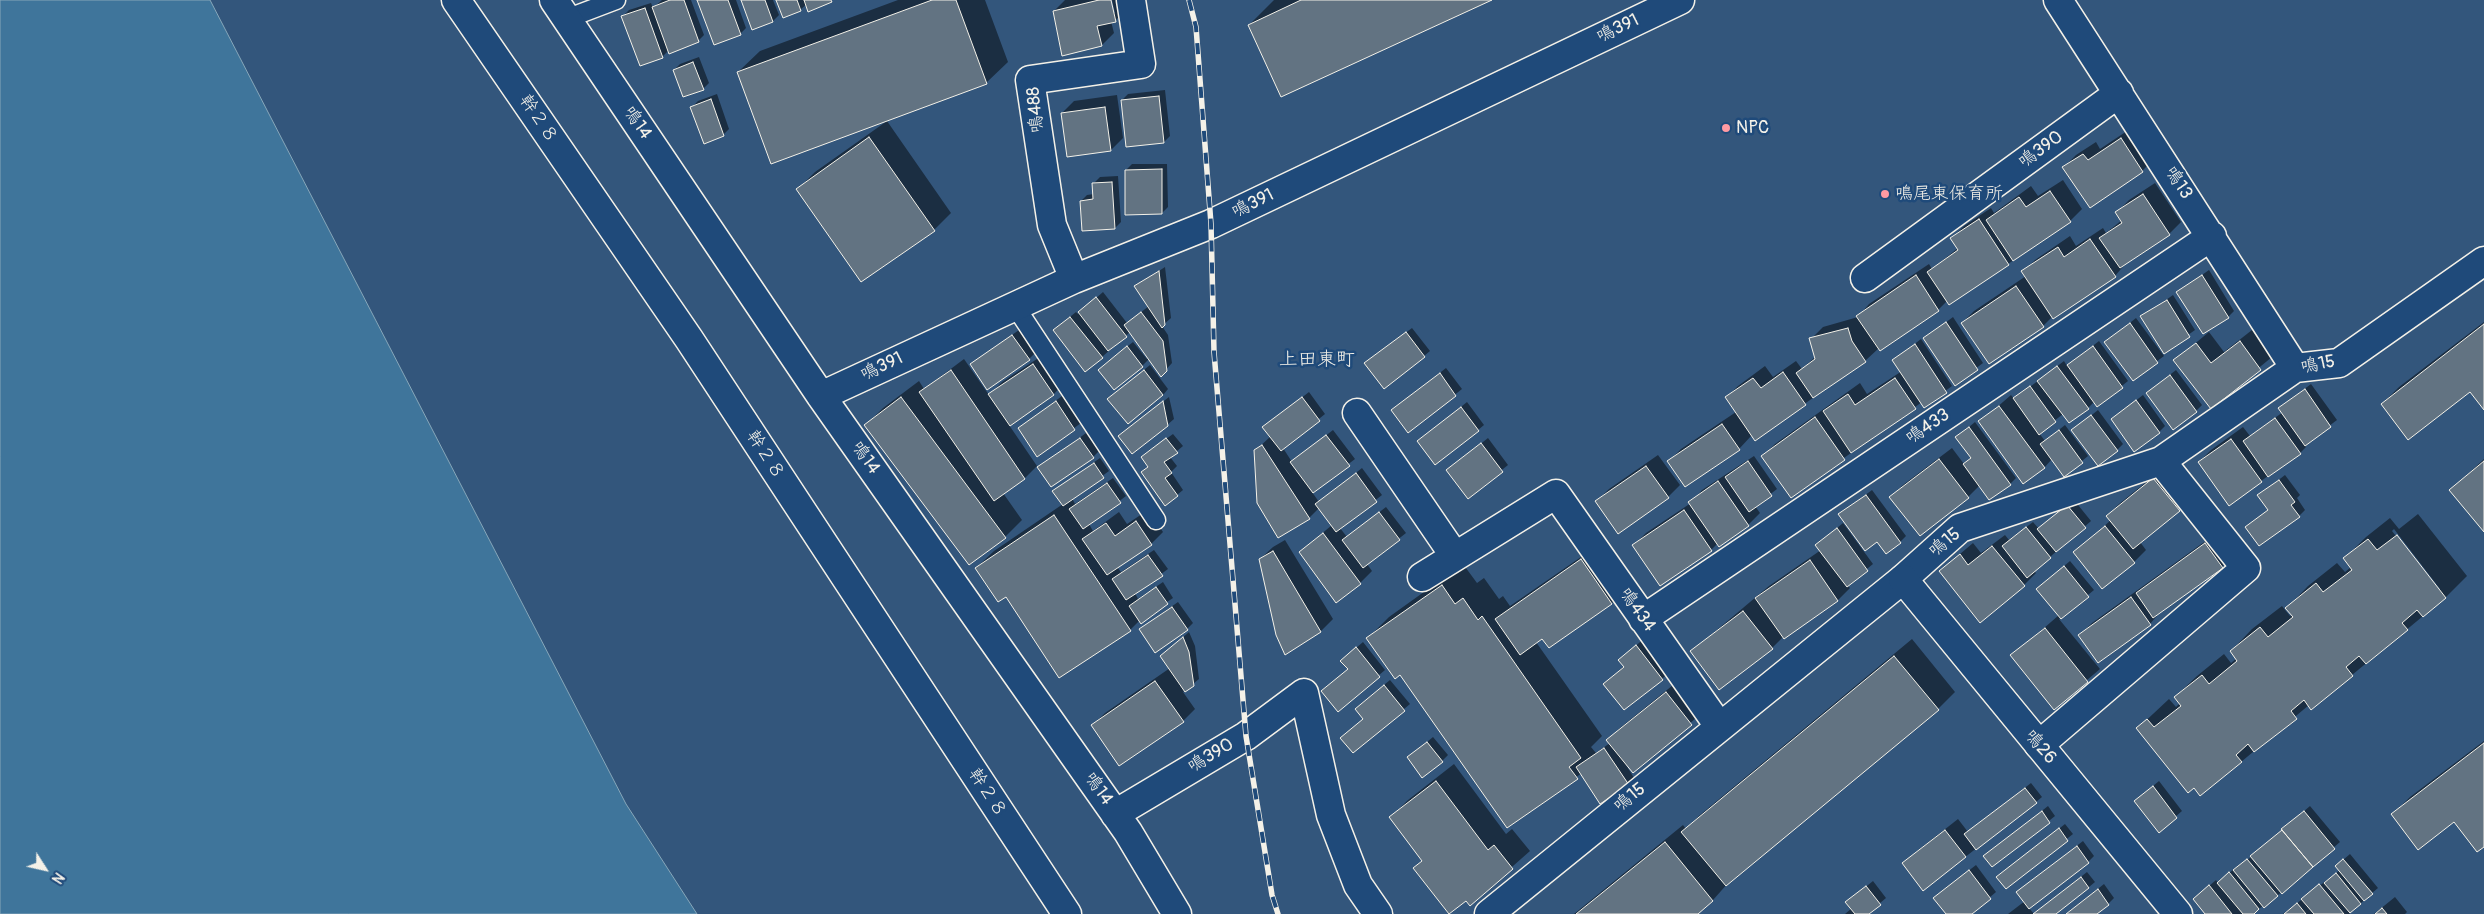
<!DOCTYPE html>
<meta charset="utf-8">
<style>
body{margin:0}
#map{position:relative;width:2484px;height:914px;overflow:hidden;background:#33567c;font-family:Pangolin,sans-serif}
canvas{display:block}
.north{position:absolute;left:20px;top:844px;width:50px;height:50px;-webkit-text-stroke:4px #1f4a7a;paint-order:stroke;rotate:125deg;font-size:14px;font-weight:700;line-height:20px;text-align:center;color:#f4f1e8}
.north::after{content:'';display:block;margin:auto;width:18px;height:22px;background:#f4f1e8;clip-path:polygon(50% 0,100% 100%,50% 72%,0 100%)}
</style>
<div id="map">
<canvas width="2484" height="914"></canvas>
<div class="north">N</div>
</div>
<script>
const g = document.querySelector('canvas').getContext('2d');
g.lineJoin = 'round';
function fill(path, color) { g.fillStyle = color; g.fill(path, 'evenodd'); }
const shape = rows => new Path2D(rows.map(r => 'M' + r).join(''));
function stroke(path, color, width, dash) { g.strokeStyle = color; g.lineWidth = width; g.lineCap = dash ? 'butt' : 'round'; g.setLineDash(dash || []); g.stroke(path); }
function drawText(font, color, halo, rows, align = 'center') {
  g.font = font + ' Pangolin,"Klee One",sans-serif'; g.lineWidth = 5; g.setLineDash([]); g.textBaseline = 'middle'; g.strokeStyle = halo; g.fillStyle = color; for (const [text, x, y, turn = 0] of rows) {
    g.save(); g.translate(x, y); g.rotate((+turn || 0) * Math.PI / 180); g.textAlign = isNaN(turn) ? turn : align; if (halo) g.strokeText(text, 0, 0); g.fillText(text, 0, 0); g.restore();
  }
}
const water = shape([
 [0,0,210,0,626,804,697,914,0,914,0,0]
]);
fill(water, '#3f759b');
stroke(water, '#87a7ba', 1);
fill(shape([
 [662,0,691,0,704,35,698,41,669,50,662,57,623,16,629,10,651,3,653,8],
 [698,0,736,0,746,28,740,34],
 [742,0,773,0,779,15,773,21,753,29],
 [777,0,832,0,807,4,800,10],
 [898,0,985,0,1008,62,986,83,738,72,760,51],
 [1065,0,1110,0,1113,13,1115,13,1112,0,1126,0,1127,8,1115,21,1111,21,1114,33,1102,45,1054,11],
 [1274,0,1489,0,1249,25],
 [699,57,709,83,703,89,674,70,680,64],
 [1165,90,1170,136,1164,142,1122,100,1128,94],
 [717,94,729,129,723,135,692,107,698,101],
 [1117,95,1123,138,1111,150,1062,113,1074,101],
 [887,121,951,213,934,230,798,189,815,172],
 [2133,127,2154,159,2142,171,2064,167,2076,155,2096,142,2100,149],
 [1132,164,1167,164,1168,207,1162,213,1126,170],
 [1118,176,1121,222,1115,228,1081,201,1087,195,1094,194,1094,183,1100,177],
 [2063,180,2082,209,2070,221,2008,264,1948,300,1938,310,1880,349,1879,348,1865,361,1755,439,1752,435,1739,449,1669,461,1681,449,1736,412,1726,398,1738,386,1765,366,1773,377,1796,361,1802,369,1816,356,1811,339,1823,327,1858,317,1869,304,1929,264,1932,269,1958,248,1952,238,1964,226,1991,208,1994,213,2031,186,2038,196],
 [2155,183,2181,222,2169,234,2126,263,2115,276,2053,316,2043,326,1962,323,1974,311,2026,276,2023,272,2035,260,2070,236,2076,246,2103,228,2106,233,2122,220,2117,212,2129,200],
 [1165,267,1171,318,1162,326,1168,335,1172,363,1161,375,1149,359,1142,366,1105,364,1133,342,1147,359,1149,358,1130,332,1102,357,1060,325,1076,312,1078,314,1103,292,1127,323,1149,306,1136,286],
 [2209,270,2234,311,2228,317,2178,292],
 [2173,295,2195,330,2164,352,2142,317],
 [1953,317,1983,363,1955,384,1925,338],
 [2136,318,2164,356,2133,379,2106,342],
 [2484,322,2484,408,2470,390,2382,404,2399,387],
 [1412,328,1430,351,1424,356,1372,358],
 [1019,330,1035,353,1029,359,971,364],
 [2252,330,2272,357,2211,407,2175,360,2209,332,2224,352],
 [1921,339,1952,386,1925,406,1922,402,1791,496,1763,456,1775,444,1860,383,1867,394,1902,371,1894,360],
 [2099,341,2128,381,2098,405,2095,401,2088,408,2063,414,2039,433,2045,441,2065,425,2088,456,2065,475,2052,459,2044,468,1980,422,2011,395,2014,399,2064,361,2067,366],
 [1046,353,1065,382,1053,395,1009,425,1037,466,1025,478,1003,493,1022,520,1005,537,866,425,883,408,919,381,924,389,964,359,989,395,1002,382],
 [1150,365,1168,389,1163,395,1115,393],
 [1446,368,1462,389,1409,431,1393,410],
 [2176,370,2202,405,2196,411,2153,388],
 [2311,384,2337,420,2305,444,2306,447,2300,453,2261,481,2199,462,2211,450,2243,427,2250,436,2283,412,2286,403],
 [1309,392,1325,414,1283,448,1292,462,1333,430,1355,459,1312,492,1319,502,1362,468,1382,495,1340,528,1347,537,1386,507,1406,533,1367,564,1372,571,1360,583,1300,552,1332,525,1319,508,1309,518,1279,536,1256,450,1271,436,1264,427],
 [2143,395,2165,426,2159,432,2112,419],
 [1062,396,1081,423,1037,455,1019,428],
 [1169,397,1174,419,1167,425,1126,430],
 [1467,402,1484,425,1478,430,1419,441],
 [2098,410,2123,444,2117,450,2073,430],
 [1975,422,2016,478,2010,484,1990,498,1980,485,1968,497,1891,497,1903,485,1952,448,1964,464,1972,457,1957,437],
 [1086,433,1099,451,1093,457,1039,468],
 [1173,434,1183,446,1170,457,1177,466,1171,472,1183,490,1177,495,1143,472,1149,466,1148,452],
 [1488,438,1508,465,1468,497,1448,470],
 [1658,455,1680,485,1668,497,1597,501,1609,489],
 [1754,456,1777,489,1755,506,1760,513,1748,525,1718,543,1711,550,1634,545,1646,533,1691,503,1702,490],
 [1100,458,1109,471,1072,498,1075,504,1113,478,1126,496,1089,524,1093,531,1119,512,1127,524,1148,510,1163,532,1151,544,1117,567,1121,572,1154,550,1168,569,1135,593,1138,599,1163,582,1173,598,1140,620,1130,630,1006,595,976,568,994,551,1063,504,1054,491],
 [2484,459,2484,530,2451,490],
 [2165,467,2191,498,2140,542,2146,550,2134,562,2075,552,2111,520,2107,516,2119,504],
 [2285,475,2300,495,2297,498,2305,510,2299,516,2247,527,2269,509,2259,495],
 [1872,490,1906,536,1900,542,1877,540,1840,514],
 [2074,500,2091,521,2034,571,2036,573,2024,585,1940,571,1973,543,1981,553,2005,535,2009,540,2033,522,2039,529],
 [2418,514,2467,576,2446,597,2352,675,2309,705,2241,762,2194,786,2138,728,2169,699,2176,707,2180,703,2175,697,2197,676,2224,654,2231,663,2237,658,2231,651,2252,629,2282,606,2290,616,2292,615,2287,608,2308,586,2337,563,2345,572,2351,567,2344,559,2366,537,2390,518,2399,529],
 [2394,529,2440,589,2439,590,2392,531],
 [1843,523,1873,564,1847,585,1850,588,1838,600,1783,637,1772,648,1692,651,1769,586,1821,550,1817,545],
 [2218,532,2234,555,2222,567,2161,611,2150,624,2080,635,2092,623],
 [1285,540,1333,619,1321,631,1260,559,1273,547],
 [1594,548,1624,591,1612,603,1549,647,1543,637,1536,642,1602,736,1591,747,1596,753,1610,743,1608,740,1620,728,1678,681,1703,712,1633,772,1627,764,1626,765,1634,778,1628,784,1582,773,1507,826,1400,673,1368,638,1389,617,1463,564,1477,583,1484,578,1499,599,1503,596,1510,606],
 [2070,561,2094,590,2059,619,2100,669,2054,708,2012,656,2059,615,2044,583],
 [1178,602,1193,623,1187,629,1140,629],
 [1189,632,1195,646,1199,679,1183,692,1195,709,1183,721,1093,725,1105,713,1170,668,1161,656],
 [1649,634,1674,667,1662,679,1605,684,1624,666,1620,660],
 [1912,639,1955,692,1938,709,1729,882,1713,900,1696,914,1574,914,1683,825,1686,829,1700,815],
 [1363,642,1385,670,1338,710,1349,669,1348,655],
 [1390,680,1410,704,1354,751,1364,718,1362,703],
 [1433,737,1448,755,1442,761,1409,757],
 [2484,741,2484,845,2454,820,2393,814,2410,797],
 [1454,764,1506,834,1512,829,1530,851,1470,904,1466,899,1448,913,1414,868,1423,860,1391,817,1408,800],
 [2159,781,2182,811,2159,831,2142,795],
 [2031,783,2042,797,2036,802,1924,889,1904,864,1916,852,1958,819,1968,832],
 [2048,806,2055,816,1993,866,1985,856],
 [2310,806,2340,842,2282,892,2252,914,2207,914,2201,893,2216,880,2218,883,2235,868,2237,869],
 [2065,824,2073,834,2006,887,1998,877],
 [2083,841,2094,856,2088,862,2029,908,2034,914,2008,914,2025,901,2024,887],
 [2350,854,2378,888,2372,893,2349,914,2283,914,2340,870,2343,860],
 [1976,865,1996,892,1970,914,1947,914,1941,892],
 [2087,872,2095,882,2089,887,2054,914,2034,914],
 [1873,881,1886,898,1867,914,1845,914,1852,908,1847,902],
 [2104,884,2114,898,2108,904,2095,914,2066,914],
 [2395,897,2407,912,2405,914,2374,914]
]), '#0007');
const building = shape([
 [670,0,684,0,699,42,669,54,652,7,670,0],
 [697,0,728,0,741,35,714,45,697,0],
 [741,0,765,0,773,22,752,30,741,0],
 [776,0,797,0,801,11,783,18,776,0],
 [804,0,831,0,832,2,808,12,804,0],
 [932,0,956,0,987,84,771,164,737,72,932,0],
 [1099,0,1111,0,1116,22,1097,26,1102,46,1062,56,1053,11,1099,0],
 [1301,0,1492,0,1281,97,1248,25,1301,0],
 [645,8,663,58,640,66,621,16,645,8],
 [693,62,704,90,683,97,673,70,693,62],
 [1159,96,1164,143,1126,147,1121,100,1159,96],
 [711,99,724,136,704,144,690,107,711,99],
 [1105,107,1111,151,1067,157,1061,113,1105,107],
 [869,137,935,231,861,282,796,189,869,137],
 [2121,138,2143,172,2090,208,2062,167,2083,154,2088,160,2121,138],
 [1162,169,1162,214,1125,215,1125,170,1162,169],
 [1112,182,1115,229,1082,231,1080,201,1093,199,1092,183,1112,182],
 [2050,191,2071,222,2013,261,1986,220,2019,197,2026,207,2050,191],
 [2143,194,2170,235,2120,268,2099,238,2122,223,2115,212,2143,194],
 [1979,219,2009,265,1949,305,1927,272,1958,250,1950,238,1979,219],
 [2090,239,2116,277,2053,319,2021,271,2058,247,2064,257,2090,239],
 [1159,271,1165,325,1162,328,1134,286,1159,271],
 [1916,275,1939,311,1880,351,1856,316,1916,275],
 [2202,275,2229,318,2203,334,2176,292,2202,275],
 [2016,286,2044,327,1989,364,1961,323,2016,286],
 [1096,297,1127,337,1108,351,1078,312,1096,297],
 [2167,300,2190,337,2164,354,2140,316,2167,300],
 [1141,312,1163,341,1167,371,1161,377,1124,325,1141,312],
 [1070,317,1103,358,1085,372,1053,330,1070,317],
 [1946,322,1978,370,1955,386,1923,338,1946,322],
 [2130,323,2158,363,2133,381,2104,342,2130,323],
 [2484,324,2484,410,2470,392,2408,440,2381,404,2484,324],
 [1848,328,1852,341,1866,362,1813,398,1796,373,1815,359,1809,338,1848,328],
 [1406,332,1425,357,1384,389,1364,363,1406,332],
 [1012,335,1030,360,987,390,970,364,1012,335],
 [2240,341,2261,370,2211,409,2173,360,2196,343,2211,363,2240,341],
 [1915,344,1947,393,1924,408,1892,360,1915,344],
 [1127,346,1143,367,1114,390,1098,370,1127,346],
 [2093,346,2123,388,2097,407,2067,365,2093,346],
 [1033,364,1054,395,1010,426,988,394,1033,364],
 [2057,366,2089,409,2069,423,2037,381,2057,366],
 [951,370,1025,479,994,501,919,392,951,370],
 [1144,370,1163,395,1128,424,1107,399,1144,370],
 [1783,372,1806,405,1755,441,1725,397,1753,378,1761,388,1783,372],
 [1440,373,1456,396,1408,433,1391,410,1440,373],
 [2170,375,2197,412,2173,430,2146,393,2170,375],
 [1895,378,1916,409,1851,453,1823,411,1848,394,1855,405,1895,378],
 [2030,386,2056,422,2039,435,2013,398,2030,386],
 [2305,389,2331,427,2305,446,2278,408,2305,389],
 [901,397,1006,538,969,565,864,425,901,397],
 [1302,397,1320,421,1281,451,1262,427,1302,397],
 [2136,400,2160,433,2134,452,2111,419,2136,400],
 [1056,401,1075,430,1037,457,1018,428,1056,401],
 [1163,401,1168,426,1132,454,1118,436,1163,401],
 [1999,406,2045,468,2023,484,1978,421,1999,406],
 [1461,407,1479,431,1435,465,1417,441,1461,407],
 [2091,415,2118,451,2098,466,2071,430,2091,415],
 [1815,417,1845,460,1791,498,1761,456,1815,417],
 [2275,418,2301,454,2268,477,2243,441,2275,418],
 [1722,424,1740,450,1685,487,1667,461,1722,424],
 [1969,427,2011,485,1989,500,1963,464,1971,458,1955,437,1969,427],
 [2059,430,2083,463,2064,477,2040,444,2059,430],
 [1326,435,1350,466,1313,493,1290,462,1326,435],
 [1080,438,1094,458,1051,487,1037,467,1080,438],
 [1166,438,1178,453,1164,462,1172,473,1165,478,1178,496,1165,506,1141,472,1148,467,1141,457,1166,438],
 [2231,439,2262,482,2229,506,2198,462,2231,439],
 [1481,443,1503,472,1468,499,1446,470,1481,443],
 [1262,445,1310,519,1278,538,1257,503,1254,450,1262,445],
 [1939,459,1969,498,1920,536,1889,497,1939,459],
 [1748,461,1772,496,1749,512,1725,477,1748,461],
 [2484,461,2484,532,2449,490,2484,461],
 [1094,463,1104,478,1063,506,1052,491,1094,463],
 [1646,466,1669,498,1618,534,1595,501,1646,466],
 [1356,473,1377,502,1336,532,1315,504,1356,473],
 [2153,478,2180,511,2133,549,2106,516,2153,478],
 [2279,480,2295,502,2291,505,2300,517,2259,546,2245,527,2268,510,2257,495,2279,480],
 [1718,481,1749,526,1719,547,1688,502,1718,481],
 [1107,483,1121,503,1083,529,1069,509,1107,483],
 [1866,495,1901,543,1886,554,1877,542,1865,551,1838,514,1866,495],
 [2067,505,2086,528,2056,552,2037,529,2067,505],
 [1684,510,1712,551,1660,586,1632,545,1684,510],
 [1379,512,1400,540,1363,568,1342,540,1379,512],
 [1054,515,1131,631,1059,678,1006,597,998,602,975,568,1054,515],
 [1136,521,1152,545,1107,575,1082,539,1106,523,1115,536,1136,521],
 [2105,526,2135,563,2102,589,2073,552,2105,526],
 [2026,527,2051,558,2027,578,2002,546,2026,527],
 [1837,528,1868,571,1847,587,1815,545,1837,528],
 [1323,533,1361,584,1336,603,1299,552,1323,533],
 [2397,535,2446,598,2423,617,2417,610,2402,623,2408,630,2366,664,2359,656,2346,667,2353,676,2311,710,2304,700,2291,711,2297,719,2254,752,2248,744,2236,755,2242,762,2200,796,2194,788,2188,793,2136,728,2147,719,2154,727,2181,706,2174,697,2202,675,2209,684,2237,661,2230,651,2260,627,2268,637,2293,617,2285,608,2316,583,2323,592,2352,570,2343,558,2368,539,2377,550,2397,535],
 [2205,543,2223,568,2153,618,2136,593,2205,543],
 [1992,546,2025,586,1980,623,1939,571,1960,554,1968,565,1992,546],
 [1273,551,1321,632,1285,655,1276,635,1259,559,1273,551],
 [1148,555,1163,576,1126,600,1112,579,1148,555],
 [1581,559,1612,604,1549,648,1542,639,1520,655,1495,619,1581,559],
 [1810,560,1838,601,1784,639,1755,598,1810,560],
 [2064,566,2089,597,2061,619,2036,589,2064,566],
 [1442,585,1455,604,1463,598,1478,620,1482,616,1581,758,1569,767,1578,779,1507,828,1400,675,1395,679,1366,638,1442,585],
 [1156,587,1168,604,1141,624,1129,606,1156,587],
 [2131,597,2151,625,2098,663,2078,635,2131,597],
 [1172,607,1188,630,1155,653,1139,629,1172,607],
 [1743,611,1773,649,1719,690,1690,651,1743,611],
 [2045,628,2088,682,2054,710,2010,655,2045,628],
 [1183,637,1189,652,1194,686,1185,692,1160,656,1183,637],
 [1636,645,1663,680,1624,710,1603,684,1624,667,1618,660,1636,645],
 [1356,647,1380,677,1338,712,1321,691,1348,669,1340,661,1356,647],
 [1894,656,1939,710,1726,886,1681,832,1894,656],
 [1155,681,1184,722,1119,766,1091,725,1155,681],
 [1384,685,1405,711,1353,753,1340,738,1363,719,1355,709,1384,685],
 [1666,692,1692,725,1633,773,1606,740,1666,692],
 [1427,742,1443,762,1422,778,1407,757,1427,742],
 [2484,743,2484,847,2477,852,2454,822,2418,850,2391,814,2484,743],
 [1604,748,1629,785,1600,804,1576,767,1604,748],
 [1436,781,1488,850,1494,845,1513,869,1470,906,1466,901,1449,914,1413,868,1422,861,1389,817,1436,781],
 [2153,786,2177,818,2159,833,2134,801,2153,786],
 [2025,788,2037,803,1976,850,1964,834,2025,788],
 [2042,811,2050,823,1992,867,1983,856,2042,811],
 [2304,811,2335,849,2313,867,2281,829,2304,811],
 [2059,828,2068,841,2006,889,1996,877,2059,828],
 [1945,830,1966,857,1923,891,1902,863,1945,830],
 [2282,830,2313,867,2282,894,2250,856,2282,830],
 [1665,842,1713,901,1698,914,1576,914,1665,842],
 [2077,846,2089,863,2029,909,2016,892,2077,846],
 [2247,859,2278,896,2264,908,2233,870,2247,859],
 [2343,859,2373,894,2364,901,2335,866,2343,859],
 [1969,870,1991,899,1972,914,1946,914,1933,898,1969,870],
 [2229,872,2259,909,2254,914,2243,914,2217,883,2229,872],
 [2336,873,2361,904,2350,913,2324,883,2336,873],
 [2081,877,2089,888,2056,914,2033,914,2081,877],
 [2319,884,2344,914,2314,914,2301,899,2319,884],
 [2209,885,2232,914,2205,914,2193,899,2209,885],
 [1866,886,1881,905,1869,914,1855,914,1845,902,1866,886],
 [2098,889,2109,905,2097,914,2066,914,2098,889],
 [2297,903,2306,914,2284,914,2297,903],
 [2382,908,2387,914,2375,914,2382,908]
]);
fill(building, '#627382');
stroke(building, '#f4f1e8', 1);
const lane = shape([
 [566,19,616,0],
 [1015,306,1156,520]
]);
const street = shape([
 [554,0,821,396,1128,832,1177,914],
 [2058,0,2295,368],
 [1865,278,2119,93],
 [1074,279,1052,225,1030,80,1141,64,1131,0],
 [821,396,1074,279,1211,224,1680,0],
 [1357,413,1454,555],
 [1422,577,1556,494,1719,726],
 [1643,619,2212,236],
 [2039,745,2246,568,2161,461],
 [1115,814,1246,736,1304,693,1331,815,1358,885,1378,914],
 [1489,914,1903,579,1960,528,2161,461,2295,368,2339,363,2484,261]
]);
const secondary = shape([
 [456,0,689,339,1067,914],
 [1903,579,2178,914]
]);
stroke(lane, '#f4f1e8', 21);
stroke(street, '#f4f1e8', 31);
stroke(secondary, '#f4f1e8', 31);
stroke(lane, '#1f4a7a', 18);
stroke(street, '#1f4a7a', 28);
stroke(secondary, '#1f4a7a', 28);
const rail = shape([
 [1189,0,1196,27,1211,224,1214,352,1246,736,1272,895,1278,914]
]);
stroke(rail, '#f4f1e8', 5.5);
stroke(rail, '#1f4a7a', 4, [11]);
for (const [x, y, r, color] of [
 [1726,128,5,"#ff9aa2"],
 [1885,194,5,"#ff9aa2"]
]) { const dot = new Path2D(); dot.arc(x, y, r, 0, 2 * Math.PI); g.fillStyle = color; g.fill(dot); stroke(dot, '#1f4a7a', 2); }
drawText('18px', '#f4f1e8', '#1f4a7a', [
 ["鳴391",1618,29,-25],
 ["鳴488",1036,110,-95],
 ["幹２８",538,119,56],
 ["鳴14",637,123,56],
 ["鳴390",2041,150,-36],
 ["鳴13",2178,183,57],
 ["鳴391",1253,204,-26],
 ["鳴15",2318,365,-11],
 ["鳴391",882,367,-25],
 ["鳴433",1928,427,-34],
 ["幹２８",765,455,57],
 ["鳴14",865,458,55],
 ["鳴15",1945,543,-39],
 ["鳴434",1637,610,55],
 ["鳴26",2040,747,50],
 ["鳴390",1211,756,-31],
 ["鳴14",1098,789,55],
 ["幹２８",987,793,57],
 ["鳴15",1630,798,-39]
]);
drawText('18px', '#f4f1e8', '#1f4a7a', [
 ["NPC",1736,128],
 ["鳴尾東保育所",1895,194]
], 'left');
drawText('19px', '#f4f1e8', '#1f4a7a', [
 ["上田東町",1317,360]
]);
</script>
